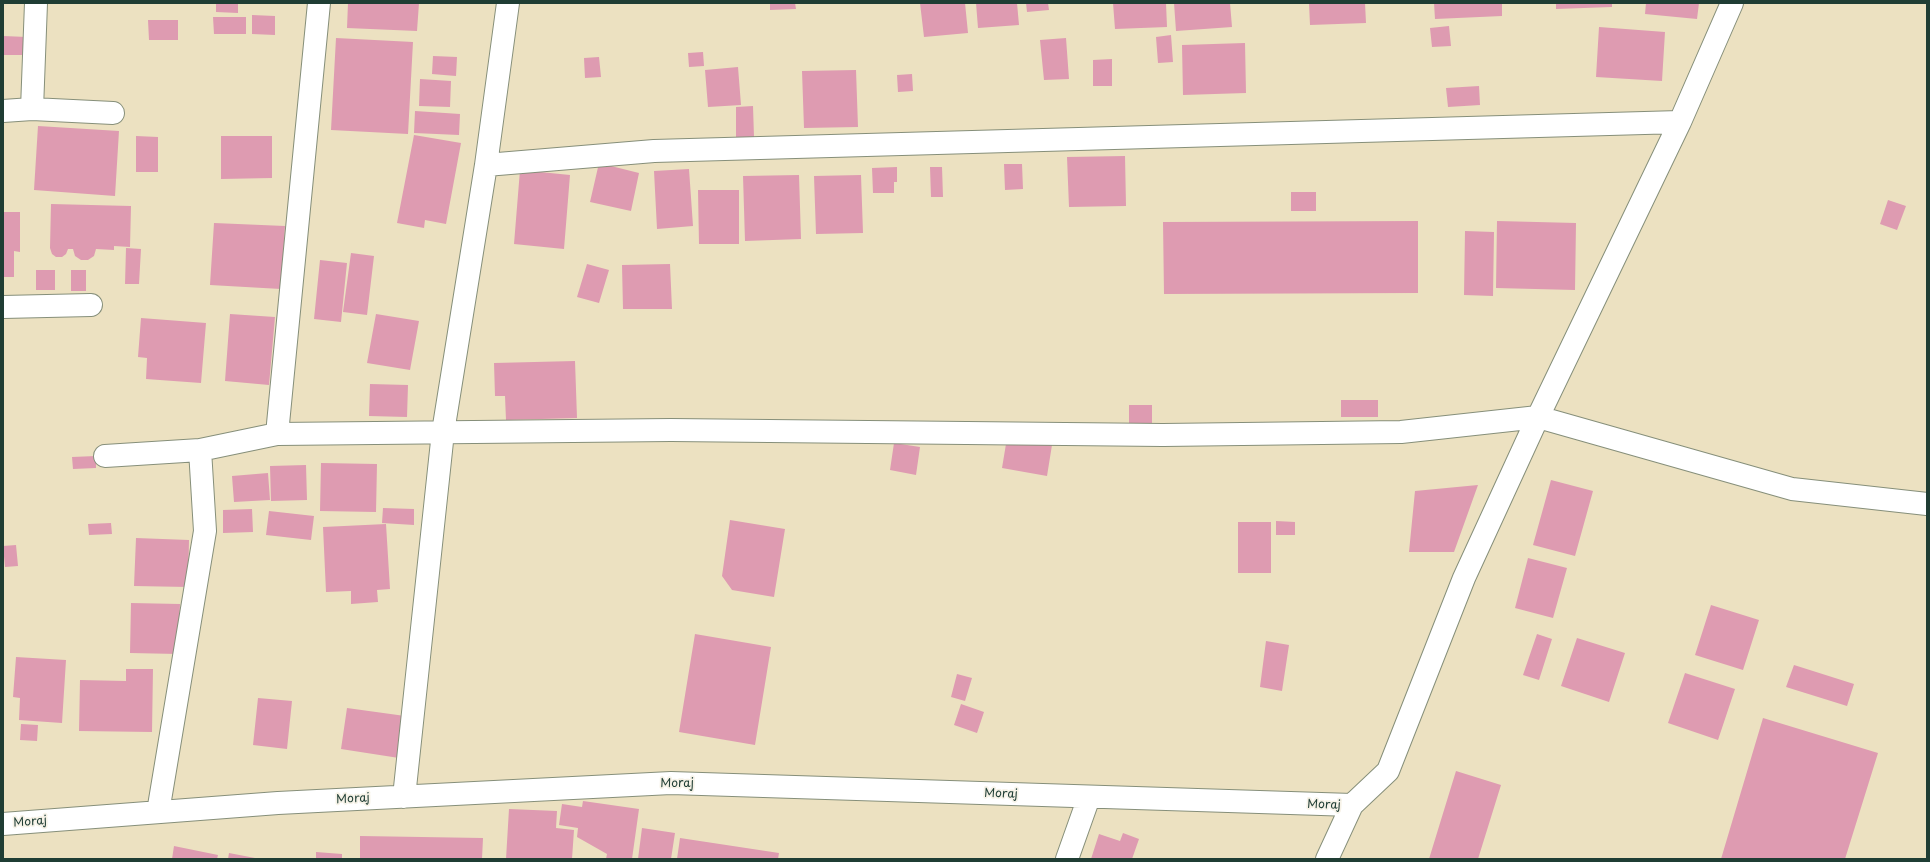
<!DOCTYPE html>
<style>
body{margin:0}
#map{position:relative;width:1930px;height:862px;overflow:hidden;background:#ece1c1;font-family:"Playpen Sans",sans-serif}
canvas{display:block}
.frame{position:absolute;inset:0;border:4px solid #1f3d34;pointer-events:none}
</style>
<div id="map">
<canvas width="1930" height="862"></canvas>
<div class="frame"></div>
</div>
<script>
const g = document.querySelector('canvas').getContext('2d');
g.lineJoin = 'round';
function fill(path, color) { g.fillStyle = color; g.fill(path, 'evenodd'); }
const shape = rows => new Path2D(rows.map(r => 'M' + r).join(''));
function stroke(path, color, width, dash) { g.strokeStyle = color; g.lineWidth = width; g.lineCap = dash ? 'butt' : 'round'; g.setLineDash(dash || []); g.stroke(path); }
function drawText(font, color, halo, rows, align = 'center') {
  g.font = font + ' "Playpen Sans",sans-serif'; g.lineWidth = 3.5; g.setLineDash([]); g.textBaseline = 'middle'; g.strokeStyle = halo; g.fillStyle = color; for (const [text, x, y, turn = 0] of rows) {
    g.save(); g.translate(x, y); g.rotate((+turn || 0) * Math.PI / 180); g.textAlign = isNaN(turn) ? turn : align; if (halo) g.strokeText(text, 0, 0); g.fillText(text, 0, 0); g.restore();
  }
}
fill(shape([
 [216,3,238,3,238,13,216,12],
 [348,3,419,3,417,31,347,28],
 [770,3,795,3,796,9,770,10],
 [920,3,965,3,968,33,924,37],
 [976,3,1017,3,1019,25,978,28],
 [1026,3,1048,3,1049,10,1027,12],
 [1113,3,1166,3,1167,27,1115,29],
 [1174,3,1230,3,1232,27,1176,31],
 [1309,3,1365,3,1366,23,1310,25],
 [1434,3,1502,3,1502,16,1435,19],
 [1556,3,1612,3,1612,7,1556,9],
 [1646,3,1699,3,1697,19,1645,14],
 [252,15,275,16,275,35,252,34],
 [213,17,246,17,246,34,214,34],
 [148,20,178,20,178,40,149,40],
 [1449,26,1451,46,1432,47,1430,28],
 [1599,27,1665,32,1662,81,1596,77],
 [1171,35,1173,62,1158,63,1156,37],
 [3,36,27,37,27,55,3,55],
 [336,38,413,42,408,134,331,130],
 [1066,38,1069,79,1044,80,1040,40],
 [1245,43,1246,93,1183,95,1182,45],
 [703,52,704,66,689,67,688,53],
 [433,56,457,57,456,76,432,74],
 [599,57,601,77,585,78,584,58],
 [1112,59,1112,86,1093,86,1093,60],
 [738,67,741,105,708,107,705,70],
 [856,70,858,127,804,128,802,71],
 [912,74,913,91,898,92,897,75],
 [420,79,451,81,450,107,419,106],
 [1479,86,1480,105,1448,107,1446,88],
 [753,106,754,137,736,137,736,107],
 [415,111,460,114,459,135,414,133],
 [38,126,119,131,115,196,34,190],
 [414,135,461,143,446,224,425,220,424,228,397,223],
 [136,136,158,137,158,172,136,172],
 [221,136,272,136,272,178,221,179],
 [1125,156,1126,206,1069,207,1067,157],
 [599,163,639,173,631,211,590,202],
 [1004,164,1022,164,1023,189,1005,190],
 [897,167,897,182,894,182,894,193,873,193,872,168],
 [930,167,942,167,943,197,931,197],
 [689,169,693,226,657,229,654,171],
 [520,170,570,175,564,249,514,244],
 [799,175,801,239,745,241,743,176],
 [861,175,863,233,816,234,814,176],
 [698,190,739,190,739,244,699,244],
 [1291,192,1316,192,1316,211,1291,211],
 [1888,200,1906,206,1897,230,1880,224],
 [51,204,131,206,130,247,114,246,114,250,96,249,94,256,88,260,81,260,75,256,73,249,68,249,66,254,62,257,56,257,52,254,50,248],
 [3,212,20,212,20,252,14,251,14,277,3,277],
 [1418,221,1418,293,1164,294,1163,222],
 [1497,221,1576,223,1575,290,1496,288],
 [214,223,285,226,281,289,210,285],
 [1465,231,1494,232,1493,296,1464,295],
 [126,248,141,249,139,284,125,284],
 [351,253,374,256,367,315,343,312],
 [320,260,347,263,341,322,314,319],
 [587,264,609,270,599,303,577,297],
 [670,264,672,309,623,309,622,265],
 [36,270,55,270,55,290,36,290],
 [71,270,86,270,86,291,71,291],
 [230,314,275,317,269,385,225,381],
 [376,314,419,321,410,370,367,363],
 [141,318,206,323,201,383,146,379,147,358,138,357],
 [575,361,577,418,506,420,505,396,495,396,494,363],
 [370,384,408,385,407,417,369,416],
 [1341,400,1378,400,1378,417,1341,417],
 [1129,405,1152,405,1152,423,1129,423],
 [1007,438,1052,445,1047,476,1002,468],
 [894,443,920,447,916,475,890,470],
 [96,456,96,468,73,469,72,457],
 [321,463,377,464,376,512,320,511],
 [306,465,307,500,271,501,270,466],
 [268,473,270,500,234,502,232,476],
 [1551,480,1593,491,1575,556,1533,545],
 [1478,485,1454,552,1409,552,1415,491],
 [383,508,414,509,414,525,382,523],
 [252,509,253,532,223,533,223,510],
 [269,511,314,516,311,540,266,535],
 [730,520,785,529,774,597,732,590,722,576],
 [1276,521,1295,522,1295,535,1276,535],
 [1238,522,1271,522,1271,573,1238,573],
 [111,523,112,534,89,535,88,524],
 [386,524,390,589,377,590,378,602,351,604,351,591,326,592,323,527],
 [136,538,189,540,188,587,134,586],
 [16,545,18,566,5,567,3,546],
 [1528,558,1567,568,1553,618,1515,608],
 [131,603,180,604,178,654,130,653],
 [1711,605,1759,620,1743,670,1695,655],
 [695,634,771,647,755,745,679,732],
 [1537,634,1552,639,1539,680,1523,675],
 [1577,638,1625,653,1609,702,1561,686],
 [1266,641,1289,645,1282,691,1260,687],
 [16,657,66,660,62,723,19,720,20,698,13,697],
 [1794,665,1854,684,1847,706,1786,687],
 [126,669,153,669,152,732,79,731,80,680,126,681],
 [1685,673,1735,689,1718,740,1668,723],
 [957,674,972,678,965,701,951,697],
 [258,698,292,701,287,749,253,745],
 [961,704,984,712,977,733,954,725],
 [347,708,405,716,399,758,341,749],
 [1763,718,1878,753,1845,859,1721,859],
 [21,724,38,725,37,741,20,740],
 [1456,771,1501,785,1478,859,1429,859],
 [583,801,639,809,632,859,606,859,607,854,577,837,578,828,559,825,562,804,582,807],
 [509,809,557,811,556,828,574,830,572,859,506,859],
 [642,828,675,833,671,859,638,859],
 [1123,833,1139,839,1132,859,1091,859,1099,834,1120,841],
 [360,836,483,838,482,859,360,859],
 [680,838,779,853,778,859,677,859],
 [174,846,218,855,217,859,172,859],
 [316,852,342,854,342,859,316,859],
 [229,853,255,858,255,859,228,859]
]), '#de9bb1');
const minor = shape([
 [32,109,36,3],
 [3,111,32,109,113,113],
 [486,165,654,151,1680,122],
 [3,307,91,305],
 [277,434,319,3],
 [105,456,200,450,277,434,671,430,1163,435,1401,432,1538,417,1792,489,1927,504],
 [404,797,443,432,486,165,508,3],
 [158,812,205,531,200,450],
 [3,824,278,803,671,783,1352,805],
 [1067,859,1089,797],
 [1327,859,1352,805,1388,771,1464,578,1538,417,1680,122,1732,3]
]);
stroke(minor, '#868f7a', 24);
stroke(minor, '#fff', 22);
drawText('12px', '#1f3d34', '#f7f3e8', [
 ["Moraj",677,784],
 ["Moraj",1001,794,2],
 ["Moraj",353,799,-3],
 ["Moraj",1324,805,2],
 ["Moraj",30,822,-4]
]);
</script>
